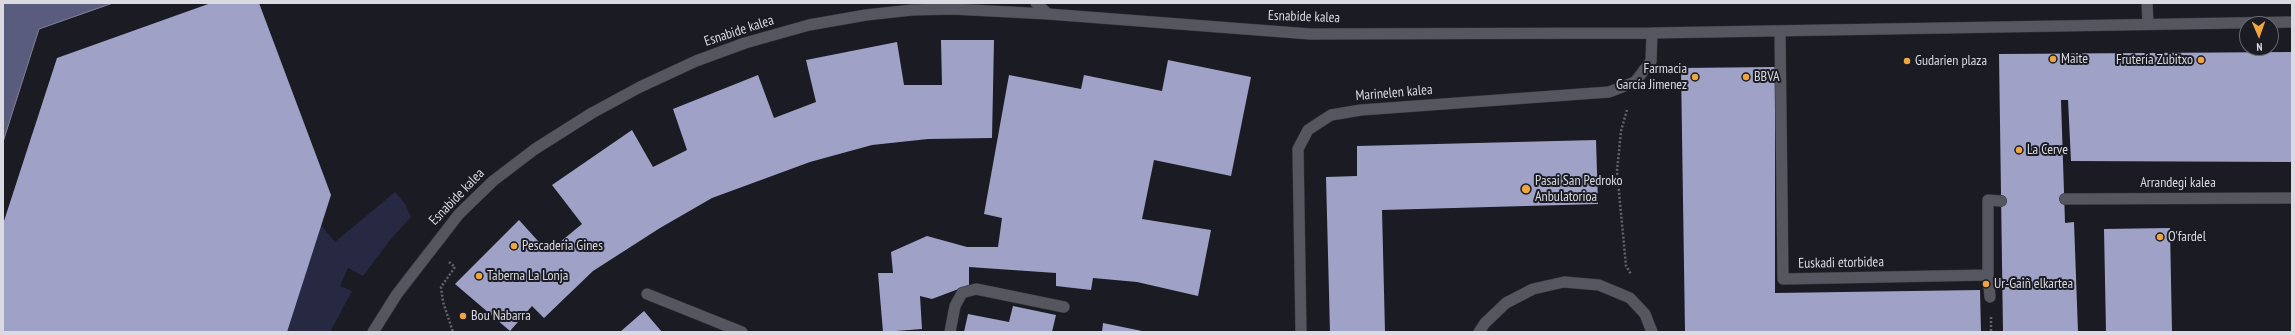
<!DOCTYPE html>
<meta charset="utf-8">
<style>
body{margin:0}
#map{position:relative;width:2295px;height:335px;overflow:hidden;background:#1a1b23;font-family:"PT Sans Narrow",sans-serif}
canvas{display:block}
.frame{position:absolute;inset:0;border:4px solid #dadbe0;pointer-events:none}
.north{position:absolute;left:2239px;top:16px;width:40px;height:40px;box-sizing:border-box;background:#1a1b23;border:1px solid #67686f;border-radius:50%;rotate:178deg;font-size:11px;font-weight:700;line-height:16px;text-align:center;color:#dadbe0}
.north::after{content:'';display:block;margin:auto;width:14px;height:18px;background:#f0a63f;clip-path:polygon(50% 0,100% 100%,50% 72%,0 100%)}
</style>
<div id="map">
<canvas width="2295" height="335"></canvas>
<div class="frame"></div>
<div class="north">N</div>
</div>
<script>
const g = document.querySelector('canvas').getContext('2d');
g.lineJoin = 'round';
function fill(path, color) { g.fillStyle = color; g.fill(path, 'evenodd'); }
const shape = rows => new Path2D(rows.map(r => 'M' + r).join(''));
function stroke(path, color, width, dash) { g.strokeStyle = color; g.lineWidth = width; g.lineCap = dash ? 'butt' : 'round'; g.setLineDash(dash || []); g.stroke(path); }
function drawText(font, color, halo, rows, align = 'center') {
  g.font = font + ' "PT Sans Narrow",sans-serif'; g.lineWidth = 4; g.setLineDash([]); g.textBaseline = 'middle'; g.strokeStyle = halo; g.fillStyle = color; for (const [text, x, y, turn = 0] of rows) {
    g.save(); g.translate(x, y); g.rotate((+turn || 0) * Math.PI / 180); g.textAlign = isNaN(turn) ? turn : align; if (halo) g.strokeText(text, 0, 0); g.fillText(text, 0, 0); g.restore();
  }
}
fill(shape([
 [395,192,405,204,411,217,391,239,363,276,348,268,340,286,352,291,330,332,153,332,321,225,335,242]
]), '#272942');
const water = shape([
 [3,3,113,3,39,29,3,142,3,3]
]);
fill(water, '#595c7c');
stroke(water, '#80829a', 1);
fill(shape([
 [211,3,259,3,331,195,287,332,3,332,3,224,57,58],
 [941,40,994,40,992,138,928,139,872,145,810,162,712,198,660,228,593,271,544,318,532,306,510,331,455,284,519,220,548,252,582,224,552,185,632,130,653,167,687,150,673,109,758,75,774,118,816,102,806,60,897,42,904,85,942,85],
 [2292,52,2292,162,2071,161,2068,100,2061,100,2065,223,2074,222,2078,332,2003,332,1999,54],
 [1168,60,1251,77,1231,176,1154,160,1142,219,1211,230,1198,296,1137,282,1093,278,1091,290,1056,286,1056,273,969,267,969,285,932,299,920,296,922,329,883,332,878,273,893,273,891,252,927,236,967,247,998,247,1002,218,984,214,1009,75,1081,89,1084,75,1162,91],
 [1775,67,1775,293,1980,290,1981,332,1685,332,1681,68],
 [1596,140,1598,204,1382,210,1385,332,1330,332,1326,177,1357,176,1357,146],
 [2170,228,2172,332,2106,332,2104,229],
 [1013,306,1056,315,1052,332,964,332,968,314,1009,322],
 [644,311,662,332,620,332],
 [1103,323,1142,331,1142,332,1102,332]
]), '#9fa2c6');
const service = shape([
 [1036,3,1048,14],
 [2147,3,2148,24],
 [950,332,955,306,962,293,976,289,1064,307]
]);
const minor = shape([
 [1780,31,1783,279,1988,275,1988,200,2001,201],
 [2065,199,2292,198],
 [1988,275,1990,297],
 [647,294,742,332],
 [373,332,397,294,459,214,493,181,535,149,592,113,640,87,696,61,745,43,809,25,866,15,912,10,953,9,1048,14,1310,34,1652,33,2292,22],
 [1301,332,1298,149,1308,130,1331,115,1361,110,1609,92,1635,82,1651,61,1652,33],
 [1479,332,1485,323,1506,303,1533,289,1564,282,1599,285,1630,298,1645,314,1652,332]
]);
stroke(service, '#34353b', 12);
stroke(minor, '#34353b', 12);
stroke(shape([
 [1627,110,1621,131,1617,171,1626,266,1631,274],
 [449,262,455,267,441,287,443,302,453,332],
 [1991,317,1991,332]
]), '#63646b', 2.5, [2, 2]);
stroke(service, '#55565f', 11);
stroke(minor, '#55565f', 11);
for (const [x, y, r, color] of [
 [2053,59,4,"#f0a63f"],
 [2201,60,4,"#f0a63f"],
 [1907,61,4,"#f0a63f"],
 [1695,77,4,"#f0a63f"],
 [1746,77,4,"#f0a63f"],
 [2019,150,4,"#f0a63f"],
 [1526,189,5,"#f0a63f"],
 [2160,237,4,"#f0a63f"],
 [514,246,4,"#f0a63f"],
 [479,276,4,"#f0a63f"],
 [1986,284,4,"#f0a63f"],
 [463,316,4,"#f0a63f"]
]) { const dot = new Path2D(); dot.arc(x, y, r, 0, 2 * Math.PI); g.fillStyle = color; g.fill(dot); stroke(dot, '#1a1b23', 1.5); }
drawText('14px', '#dadbe0', '#1a1b23', [
 ["Esnabide kalea",1304,17,2],
 ["Esnabide kalea",739,31,-18],
 ["Marinelen kalea",1394,93,-5],
 ["Arrandegi kalea",2178,183],
 ["Esnabide kalea",457,197,-46],
 ["Euskadi etorbidea",1841,263,-1]
]);
drawText('14px', '#dadbe0', '#1a1b23', [
 ["Maite",2061,59],
 ["Frutería Zubitxo",2193,60,"right"],
 ["Gudarien plaza",1915,61],
 ["Farmacia",1687,69,"right"],
 ["García Jimenez",1687,85,"right"],
 ["BBVA",1754,77],
 ["La Cerve",2027,150],
 ["Pasai San Pedroko",1535,181],
 ["Anbulatorioa",1535,197],
 ["O'fardel",2168,237],
 ["Pescaderia Gines",522,246],
 ["Taberna La Lonja",487,276],
 ["Ur-Gaiñ elkartea",1994,284],
 ["Bou Nabarra",471,316]
], 'left');
</script>
